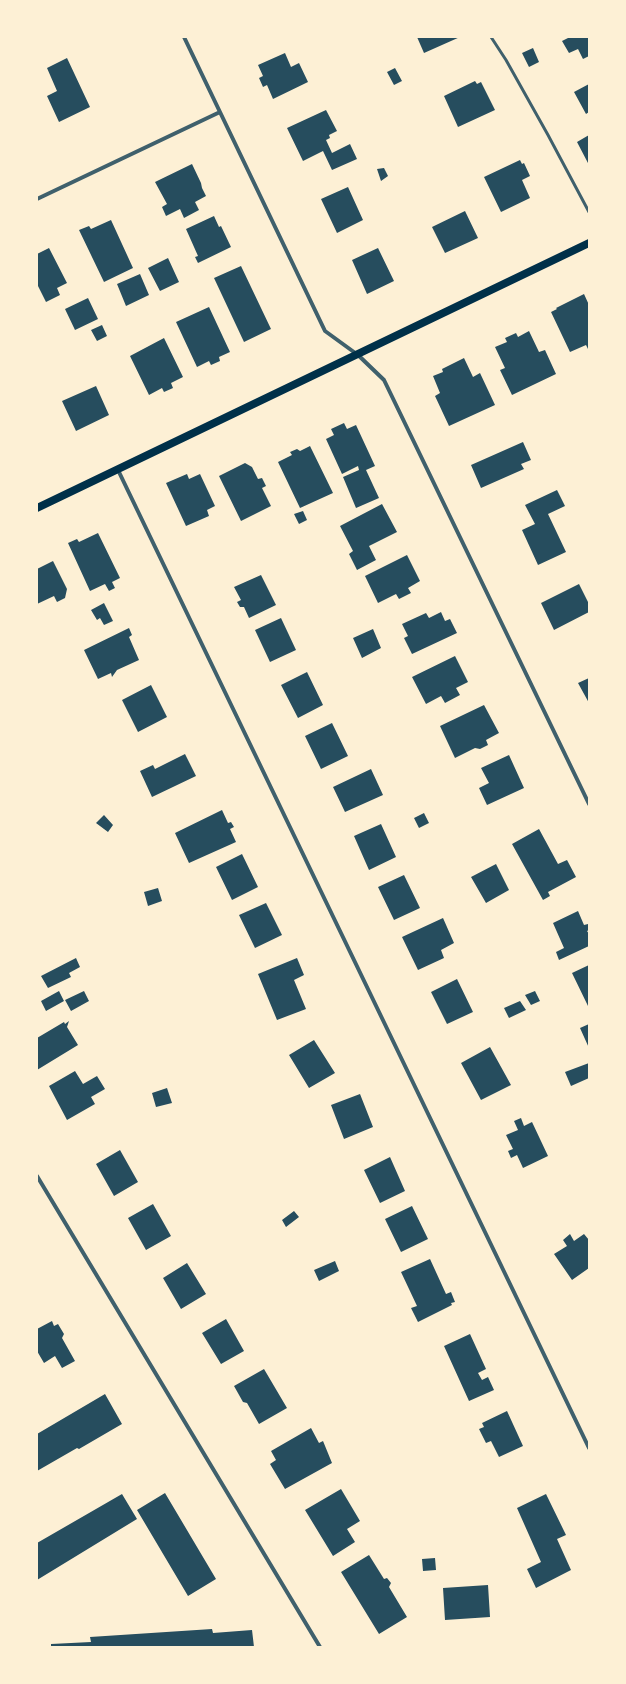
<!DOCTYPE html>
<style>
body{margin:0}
#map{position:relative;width:626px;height:1684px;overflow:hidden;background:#fdf0d5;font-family:"Golos Text",sans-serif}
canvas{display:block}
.frame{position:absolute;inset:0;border:38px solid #fdf0d5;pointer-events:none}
</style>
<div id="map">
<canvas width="626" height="1684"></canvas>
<div class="frame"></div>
</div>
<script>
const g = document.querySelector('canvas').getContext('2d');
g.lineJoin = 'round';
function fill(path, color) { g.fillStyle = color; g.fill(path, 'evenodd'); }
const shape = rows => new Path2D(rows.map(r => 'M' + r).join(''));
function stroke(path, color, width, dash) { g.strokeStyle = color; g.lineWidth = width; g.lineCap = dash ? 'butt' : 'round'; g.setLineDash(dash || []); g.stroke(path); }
fill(shape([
 [417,37,460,37,424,53],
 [570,37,589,37,589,56,583,59,578,49,569,53,562,41],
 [533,48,539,62,529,67,522,53],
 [285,53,291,67,299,63,308,82,273,99,267,85,263,87,259,78,263,76,258,65],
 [67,58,90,107,59,122,47,96,57,91,47,68],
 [395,68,402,81,394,85,387,72],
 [475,81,477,84,481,82,495,110,458,127,444,96],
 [589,84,589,112,586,114,574,92],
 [326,110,337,131,329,135,330,138,326,140,332,153,350,144,357,159,332,170,323,151,303,161,287,128],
 [589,135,589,165,577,142],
 [520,160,522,164,524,163,530,176,522,180,530,198,501,212,484,177],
 [192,164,201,183,202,188,206,196,195,202,199,210,184,218,180,209,166,216,162,207,167,204,155,182],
 [384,168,388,176,381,181,377,169],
 [348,187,363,220,337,233,321,199],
 [465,211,478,238,445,253,432,227],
 [214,216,219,227,221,226,231,247,198,263,195,257,198,256,186,229],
 [111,220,133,268,104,282,79,230,89,226,91,229],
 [49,248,67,283,57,288,60,295,46,302,37,284,37,254],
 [378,248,394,281,367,294,352,260],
 [168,258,179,282,160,291,148,268],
 [241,266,271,329,244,342,214,278],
 [140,274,149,295,126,306,117,284],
 [584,294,589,305,589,349,588,349,586,345,570,352,551,312,557,309,556,308],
 [88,298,98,319,75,330,65,309],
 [209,307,230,352,219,357,220,361,211,365,209,361,197,367,176,322],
 [102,325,107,336,97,341,91,330],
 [529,331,539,352,545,350,556,374,512,395,500,370,505,368,495,347,507,342,505,338,516,333,518,337],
 [164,338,183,377,171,383,173,388,164,392,162,388,149,395,130,356],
 [464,358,473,377,480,373,495,405,449,426,435,396,440,393,433,376,443,372,442,369],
 [96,386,109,415,76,431,62,401],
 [344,423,347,429,356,425,375,466,366,470,379,498,356,508,343,477,359,470,358,466,342,474,326,439,334,435,331,429],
 [523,442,531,460,521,464,524,469,481,488,471,465],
 [310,446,333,493,300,508,278,462,292,455,290,452,297,449,300,451],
 [245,463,252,467,258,479,262,478,266,486,262,488,271,506,241,521,219,476],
 [187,474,189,479,200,474,215,506,207,510,209,516,186,526,166,483],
 [557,490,565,506,548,514,566,552,538,565,522,530,535,524,525,505],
 [382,504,397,532,369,546,376,560,357,570,349,554,353,551,340,526],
 [303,511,307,520,299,524,294,514],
 [98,533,120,578,112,582,115,588,109,591,105,584,90,591,68,543,77,539,79,542],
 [407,555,420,581,408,588,411,593,399,599,396,594,378,603,365,576],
 [53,561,67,589,65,598,57,602,54,596,37,604,37,569],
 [261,575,276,605,249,618,244,607,240,607,237,602,241,600,234,587],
 [579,584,589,604,589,612,554,630,541,603],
 [104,603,113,621,104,625,100,618,97,620,91,610],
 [441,612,445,621,450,619,457,633,412,654,404,638,408,636,402,624,426,613,429,618],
 [281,618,296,650,270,662,255,630],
 [129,628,132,635,129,637,139,660,117,670,112,677,111,673,98,679,84,650],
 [373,629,381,648,362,658,353,638],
 [455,656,468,682,456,688,460,695,445,703,441,696,426,704,412,677],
 [307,672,323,705,298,718,281,685],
 [589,678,589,703,578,683],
 [151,685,167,717,138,732,122,700],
 [484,705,499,733,486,740,488,745,480,749,475,748,455,758,440,726],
 [332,723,348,756,321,769,305,736],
 [185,754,196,776,152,797,140,771,153,765,155,769],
 [509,755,524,788,487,805,479,788,489,783,481,768],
 [371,769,383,795,345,812,333,787],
 [222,810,228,823,231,822,234,827,230,829,236,842,189,863,175,833],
 [424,813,429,823,419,828,414,818],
 [104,815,113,825,108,832,96,823],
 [381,824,396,857,369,870,354,836],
 [539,829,558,864,567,860,576,877,548,892,550,896,543,900,512,844],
 [242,854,258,887,232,900,216,867],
 [496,864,509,890,486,903,471,877],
 [404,875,420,908,394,920,378,887],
 [158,888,162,901,148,906,144,892],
 [266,903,282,935,255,948,239,915],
 [578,911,584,925,588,924,589,926,589,930,587,931,589,934,589,946,559,960,556,952,564,948,553,923],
 [443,918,454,943,441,950,444,958,418,970,402,937],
 [76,958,80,967,69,973,71,977,48,988,41,976],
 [297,958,304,975,294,980,306,1009,277,1020,258,974],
 [589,965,589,1005,588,1006,572,973],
 [457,979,473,1012,447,1024,431,992],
 [59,991,64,1001,46,1011,41,1001],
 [84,991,89,1001,71,1011,65,1000],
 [535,991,540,1001,531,1005,525,995],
 [520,1001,526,1010,509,1018,504,1008],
 [69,1021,67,1027,78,1045,37,1070,37,1038,64,1022,65,1024],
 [589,1024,589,1048,580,1028],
 [314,1040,335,1073,309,1088,289,1055],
 [490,1047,511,1085,481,1100,461,1063],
 [589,1063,589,1078,571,1086,565,1072],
 [75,1071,83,1084,97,1076,105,1089,91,1097,95,1104,67,1120,49,1086],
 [167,1088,172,1103,156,1107,152,1093],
 [360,1094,373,1127,344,1139,331,1105],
 [521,1118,524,1126,532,1122,548,1156,523,1168,517,1155,511,1158,508,1151,513,1149,506,1135,518,1130,514,1121],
 [120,1150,138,1182,114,1196,96,1164],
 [390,1157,405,1191,380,1203,364,1170],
 [153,1204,171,1236,146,1250,128,1218],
 [412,1206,428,1239,401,1252,385,1219],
 [294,1211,299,1217,286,1227,282,1220],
 [570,1234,574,1241,584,1234,589,1240,589,1268,572,1280,554,1254,567,1246,563,1240],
 [430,1259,446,1294,451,1292,455,1302,451,1303,452,1305,418,1322,411,1308,417,1306,401,1272],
 [335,1261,339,1271,319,1281,314,1270],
 [187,1263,206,1294,181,1309,163,1278],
 [226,1319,244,1351,221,1364,202,1333],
 [52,1321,54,1326,58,1324,64,1334,62,1338,75,1361,62,1368,55,1356,44,1363,37,1351,37,1329],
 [470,1334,486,1369,478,1373,482,1380,488,1377,494,1390,469,1401,444,1346],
 [264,1369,287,1408,259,1424,247,1403,243,1402,234,1386],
 [105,1394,122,1424,79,1449,77,1448,37,1471,37,1434],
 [507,1411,523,1446,499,1457,491,1441,486,1443,479,1429,484,1427,482,1423],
 [311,1428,319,1443,323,1441,332,1463,285,1489,270,1464,276,1460,271,1451],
 [341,1489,360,1521,347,1529,355,1542,333,1556,305,1510],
 [165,1493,216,1579,188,1596,137,1510],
 [122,1494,137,1519,37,1580,37,1543],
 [546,1494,566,1535,557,1539,571,1570,536,1588,527,1569,541,1562,517,1508],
 [369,1555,384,1579,387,1578,391,1583,389,1587,407,1617,379,1634,341,1572],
 [435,1558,436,1570,423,1571,422,1559],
 [488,1585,490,1617,445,1620,443,1588],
 [212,1629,213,1633,252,1630,254,1647,51,1647,51,1644,91,1642,90,1637]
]), '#264d5e');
stroke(shape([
 [491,37,506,60,548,135,589,212]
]), '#3f606c', 3);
stroke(shape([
 [184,37,325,331,358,355,384,380,589,804],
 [37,199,220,112],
 [118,470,589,1448],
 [37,1176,320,1647]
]), '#3f606c', 4);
stroke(shape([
 [37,508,589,243]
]), '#003049', 8);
</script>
